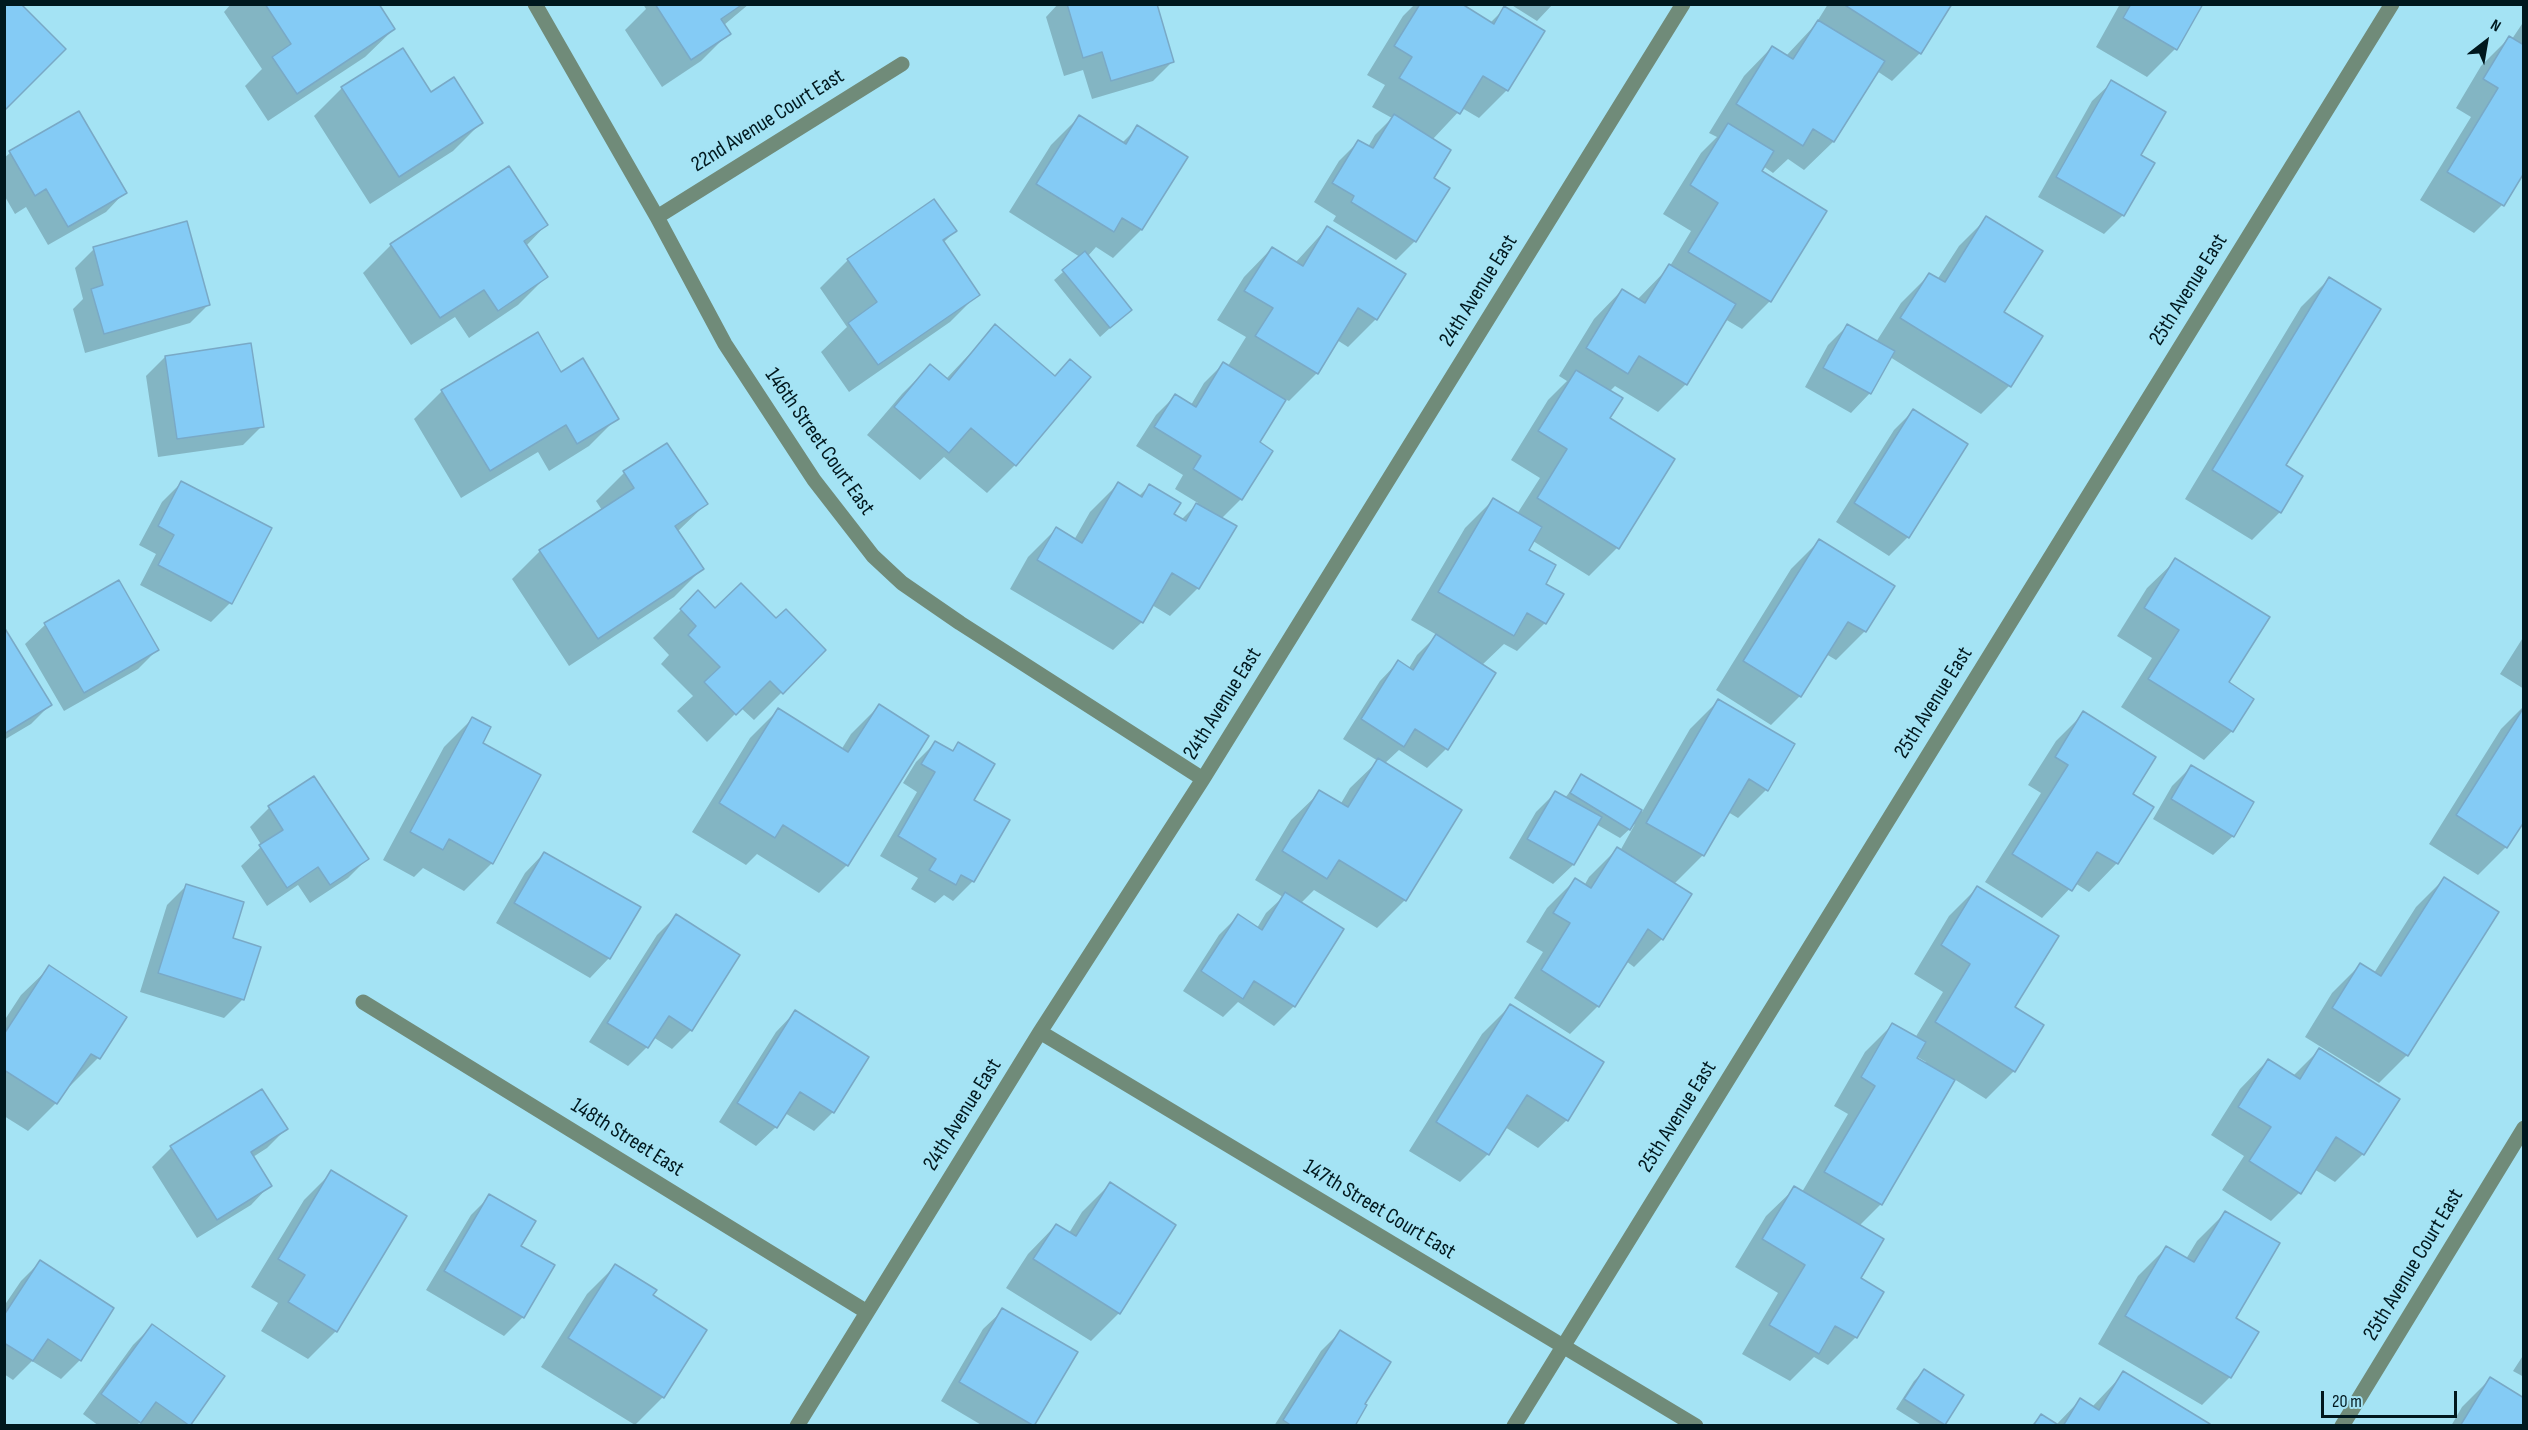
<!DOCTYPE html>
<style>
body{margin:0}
#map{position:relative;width:2528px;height:1430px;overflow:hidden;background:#a4e3f4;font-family:"Sofia Sans Condensed",sans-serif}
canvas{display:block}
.frame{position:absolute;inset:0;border:6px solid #00181e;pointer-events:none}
.north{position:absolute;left:2456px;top:12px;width:60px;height:60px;-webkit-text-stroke:4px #a4e3f4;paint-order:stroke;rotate:31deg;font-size:16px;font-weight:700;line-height:24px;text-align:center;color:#00181e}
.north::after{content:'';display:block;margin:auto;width:21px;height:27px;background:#00181e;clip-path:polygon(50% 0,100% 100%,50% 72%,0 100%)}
.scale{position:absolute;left:2321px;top:1391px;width:136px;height:27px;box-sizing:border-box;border:3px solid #00181e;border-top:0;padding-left:8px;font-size:18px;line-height:21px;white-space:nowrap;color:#00181e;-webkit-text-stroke:4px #a4e3f4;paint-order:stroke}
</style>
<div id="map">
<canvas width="2528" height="1430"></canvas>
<div class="frame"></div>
<div class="north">N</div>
<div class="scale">20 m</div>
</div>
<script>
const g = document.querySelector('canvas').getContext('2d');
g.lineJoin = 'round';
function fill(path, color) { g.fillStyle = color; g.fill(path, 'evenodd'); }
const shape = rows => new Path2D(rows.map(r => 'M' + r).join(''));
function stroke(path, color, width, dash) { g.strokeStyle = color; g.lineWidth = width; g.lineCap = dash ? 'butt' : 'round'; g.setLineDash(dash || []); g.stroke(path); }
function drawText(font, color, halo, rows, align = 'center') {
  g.font = font + ' "Sofia Sans Condensed",sans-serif'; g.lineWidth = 6; g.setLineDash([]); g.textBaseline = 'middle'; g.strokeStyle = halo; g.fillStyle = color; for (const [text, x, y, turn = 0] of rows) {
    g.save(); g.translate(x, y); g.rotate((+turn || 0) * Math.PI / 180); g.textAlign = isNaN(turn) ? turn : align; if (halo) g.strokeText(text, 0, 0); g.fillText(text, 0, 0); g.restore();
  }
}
fill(shape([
 [231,4,377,4,394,29,365,57,268,121,245,86,262,69,224,12],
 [643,4,749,4,724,25,729,33,701,61,662,87,625,30,646,9],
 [1058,4,1156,4,1173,61,1153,81,1092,99,1083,70,1064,76,1046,17],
 [1415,4,1459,4,1490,23,1505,8,1507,90,1479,118,1462,108,1432,140,1432,179,1415,241,1396,260,1333,221,1336,216,1314,202,1339,161,1358,142,1368,147,1375,135,1392,118,1372,107,1385,85,1367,75,1403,16],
 [1510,4,1553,4,1537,21],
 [1828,4,1950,4,1920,53,1892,81,1877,71,1833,142,1804,170,1788,159,1773,173,1763,166,1759,172,1825,212,1770,301,1742,329,1725,319,1686,384,1658,412,1615,386,1609,392,1608,419,1617,548,1589,576,1533,541,1527,550,1544,585,1545,623,1517,651,1504,644,1482,665,1494,673,1446,749,1427,768,1399,750,1384,764,1405,900,1377,928,1314,890,1300,904,1342,930,1294,1006,1274,1026,1238,1002,1223,1017,1183,991,1219,935,1238,916,1257,928,1266,913,1283,897,1255,880,1291,820,1320,792,1340,805,1350,788,1378,761,1343,739,1380,681,1399,661,1409,668,1417,655,1437,635,1411,620,1465,528,1493,500,1517,514,1540,478,1511,460,1548,400,1567,381,1559,376,1594,319,1622,290,1637,300,1670,266,1691,231,1663,214,1701,153,1717,137,1709,133,1744,76,1772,47,1786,56,1815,25],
 [2120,4,2201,4,2175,49,2147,77,2096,47],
 [2524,21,2524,170,2502,205,2474,233,2420,200,2471,117,2456,108,2481,66,2509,38,2512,39],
 [2112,82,2139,156,2123,215,2104,234,2038,197,2092,101],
 [342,88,430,94,481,123,453,151,370,204,314,116],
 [1079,117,1122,143,1138,127,1186,157,1141,230,1113,258,1096,247,1087,257,1130,310,1100,337,1054,280,1080,257,1009,212,1051,145],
 [10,153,125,192,106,212,48,245,26,207,15,214,4,195,4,158],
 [1987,218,2002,313,2040,336,2009,386,1981,414,1890,357,1870,393,1851,413,1805,387,1828,345,1847,326,1876,342,1901,303,1929,275,1937,280,1959,246],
 [546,225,526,246,546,277,518,305,469,338,455,317,411,345,363,273,391,245],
 [1327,228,1376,319,1348,347,1337,340,1317,373,1289,401,1285,399,1258,443,1241,499,1221,519,1198,588,1170,616,1152,605,1142,622,1113,650,1010,589,1028,557,1056,529,1074,540,1090,512,1118,484,1139,496,1149,486,1172,515,1181,520,1198,503,1175,489,1183,475,1136,446,1156,415,1175,396,1191,405,1204,383,1223,364,1228,366,1246,337,1217,320,1244,277,1272,248,1295,263],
 [955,231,943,243,978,294,950,322,849,392,821,352,847,327,820,288,848,260],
 [94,249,209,304,190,323,85,353,73,309,83,299,75,268],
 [2329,279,2284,466,2280,512,2252,540,2185,499,2301,307],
 [995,327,1054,377,1070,361,1015,465,987,493,944,457,920,480,867,435,902,394,930,366,946,379],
 [165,357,262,426,243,445,158,457,146,376],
 [442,391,617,418,589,446,549,471,538,452,461,498,414,419],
 [1913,411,1908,537,1889,556,1836,522,1894,430],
 [667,445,706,504,677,532,702,569,674,597,569,666,512,579,540,551,602,510,596,501,624,473],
 [181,483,230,603,211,622,140,585,156,554,139,545,162,502],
 [1819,541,1893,586,1864,632,1836,660,1826,654,1799,697,1771,725,1716,690,1791,569],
 [2176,560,2227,683,2252,699,2232,731,2204,760,2121,707,2152,658,2117,636,2147,588],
 [118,582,157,650,138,669,64,711,25,644,45,625],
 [698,593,715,610,776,620,824,650,754,720,741,708,707,742,677,711,693,696,661,664,669,655,653,638],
 [4,630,50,705,31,724,4,740],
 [2524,636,2524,689,2500,674],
 [1718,701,1766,790,1738,818,1728,812,1703,855,1674,884,1662,939,1634,967,1626,961,1598,1006,1570,1034,1514,998,1543,952,1526,942,1547,908,1575,880,1584,886,1589,877,1617,849,1620,851,1635,824,1620,838,1596,824,1573,865,1553,884,1509,858,1536,812,1555,793,1565,798,1582,776,1642,812,1690,729],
 [879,706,847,865,819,893,757,854,746,865,692,832,750,738,778,710,841,750,851,734],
 [2524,706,2524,819,2506,847,2478,875,2429,844,2501,729],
 [2084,713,2131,794,2151,808,2117,863,2089,892,2075,883,2042,918,1985,882,2041,793,2028,785,2056,741],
 [472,719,480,744,492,863,464,891,423,868,414,877,383,860,444,747],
 [935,743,951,752,958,744,972,800,1008,821,973,881,953,901,944,895,935,903,911,889,918,878,880,856,917,792,903,783,916,762],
 [2191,767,2233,836,2213,855,2153,819,2172,786],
 [313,778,367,859,348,878,310,903,298,885,267,906,241,866,262,846,250,827,269,808],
 [544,853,639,908,609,958,590,978,496,923,525,873],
 [2444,879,2407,1055,2379,1083,2305,1037,2332,993,2360,965,2374,973,2416,907],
 [186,886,231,939,243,999,224,1018,140,992,167,905],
 [1977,888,2013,1008,2014,1071,1986,1099,1954,1079,1881,1204,1859,1226,1856,1337,1828,1365,1814,1357,1790,1381,1742,1354,1778,1293,1735,1267,1766,1216,1795,1188,1802,1192,1848,1114,1834,1106,1865,1052,1893,1024,1915,1038,1943,992,1914,974,1949,916],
 [1916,1056,1926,1062,1925,1065,1915,1059],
 [676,916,691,1030,672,1049,653,1037,647,1047,628,1066,589,1042,657,935],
 [50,967,98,1058,70,1086,68,1085,56,1103,28,1131,4,1116,4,1021,21,995],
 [1510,1006,1602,1062,1567,1120,1538,1148,1505,1127,1488,1154,1460,1182,1409,1151,1482,1034],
 [795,1012,833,1112,814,1131,785,1113,776,1127,756,1146,719,1122,776,1032],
 [2319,1050,2363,1154,2335,1182,2314,1169,2299,1193,2271,1221,2222,1190,2244,1156,2211,1135,2240,1089,2268,1060,2293,1076],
 [262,1091,286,1129,267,1148,253,1157,270,1185,251,1205,197,1238,152,1167,171,1148],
 [332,1172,405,1217,336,1331,308,1359,261,1331,278,1303,251,1287,304,1200],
 [1110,1184,1119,1313,1091,1341,1006,1288,1028,1254,1056,1225,1069,1233,1082,1212],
 [490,1196,523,1317,504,1336,426,1290,471,1215],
 [2225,1213,2234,1318,2230,1377,2202,1405,2098,1344,2138,1276,2166,1248,2186,1259,2197,1241],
 [40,1262,80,1360,61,1379,32,1361,13,1380,4,1374,4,1306,21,1281],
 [615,1266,651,1296,663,1397,635,1425,541,1367,587,1294],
 [1003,1310,1076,1353,1032,1426,983,1426,941,1401,983,1329],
 [152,1326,223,1376,188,1425,143,1426,139,1423,136,1426,99,1426,83,1414,133,1345],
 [1340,1332,1363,1404,1353,1426,1274,1426,1321,1351],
 [2524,1354,2524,1377,2513,1371],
 [1924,1371,1944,1424,1942,1426,1923,1426,1896,1409,1914,1381],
 [2124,1373,2208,1426,2031,1426,2041,1416,2056,1425,2080,1400,2092,1407],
 [2490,1379,2524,1426,2451,1426,2462,1407]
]), '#0003');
const building = shape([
 [4,4,21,4,66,49,4,111,4,4],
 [265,4,379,4,395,29,297,94,272,57,291,44,265,4],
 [655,4,743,4,721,19,731,34,691,60,655,4],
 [1067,4,1157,4,1174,62,1111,81,1102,52,1083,58,1067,4],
 [1420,4,1462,4,1494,24,1504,6,1545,31,1508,91,1483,76,1460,114,1399,78,1412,57,1394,46,1420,4],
 [1843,4,1952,4,1921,54,1843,4],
 [2131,4,2203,4,2177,50,2123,18,2131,4],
 [1818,20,1885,61,1834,142,1813,129,1803,146,1736,104,1772,46,1793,59,1818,20],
 [2509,36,2524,45,2524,173,2504,206,2447,172,2498,88,2483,79,2509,36],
 [403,48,431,92,454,77,483,123,399,177,341,87,403,48],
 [2111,80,2166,112,2141,155,2155,163,2124,216,2056,177,2111,80],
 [79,111,127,193,68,227,46,189,35,196,9,151,79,111],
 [1394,114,1451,150,1434,178,1450,188,1416,242,1351,202,1354,196,1332,183,1358,140,1373,148,1394,114],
 [1079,115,1126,144,1137,125,1188,157,1142,230,1122,218,1114,232,1036,184,1079,115],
 [1728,123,1774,151,1762,171,1827,211,1771,302,1688,252,1718,203,1690,185,1728,123],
 [509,166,548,225,524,241,548,277,498,311,484,290,440,318,390,244,509,166],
 [934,199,957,231,943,240,980,295,878,365,848,323,877,302,847,259,934,199],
 [1986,216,2043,251,2004,312,2043,336,2011,387,1900,318,1929,273,1945,282,1986,216],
 [187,221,210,305,104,334,91,289,103,285,93,247,187,221],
 [1327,226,1406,274,1377,320,1358,308,1318,374,1255,336,1273,308,1244,291,1272,247,1303,266,1327,226],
 [1085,251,1132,310,1110,328,1062,270,1085,251],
 [1669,264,1736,304,1687,385,1639,356,1628,374,1586,348,1622,289,1645,303,1669,264],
 [2329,277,2381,309,2286,465,2303,476,2281,513,2212,470,2329,277],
 [995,324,1055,376,1070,359,1091,377,1016,466,971,428,949,453,894,407,930,364,949,380,995,324],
 [1847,324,1895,351,1871,394,1823,368,1847,324],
 [538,332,561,372,583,358,619,419,577,444,566,425,490,471,441,390,538,332],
 [251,343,264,427,177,439,165,356,251,343],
 [1223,362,1286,400,1260,442,1273,451,1242,500,1193,469,1201,456,1154,427,1175,394,1196,407,1223,362],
 [1576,370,1623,398,1610,418,1675,459,1619,549,1537,498,1567,449,1538,431,1576,370],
 [1913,409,1968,444,1909,538,1854,503,1913,409],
 [667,443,708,504,675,526,704,569,598,639,539,550,634,488,623,471,667,443],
 [181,481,272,528,232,604,158,565,174,535,158,526,181,481],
 [1118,482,1142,497,1149,484,1181,503,1174,514,1186,521,1196,503,1237,526,1199,589,1172,573,1143,623,1037,560,1056,527,1082,543,1118,482],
 [1493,498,1542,527,1529,550,1556,565,1546,584,1564,594,1546,624,1527,613,1514,636,1438,592,1493,498],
 [1819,539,1895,586,1866,632,1848,622,1801,697,1743,661,1819,539],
 [2175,558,2270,617,2229,682,2254,699,2233,732,2148,679,2179,630,2144,608,2175,558],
 [119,580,159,650,84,693,44,623,119,580],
 [741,583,776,618,786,609,826,650,783,694,770,681,736,715,704,682,720,667,688,635,696,626,680,609,698,590,715,608,741,583],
 [4,627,52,705,4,734,4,627],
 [1436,634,1496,673,1448,750,1415,729,1404,747,1361,719,1398,660,1413,670,1436,634],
 [1718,699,1795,744,1768,791,1749,779,1704,856,1646,823,1718,699],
 [879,704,929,736,848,866,783,825,775,838,719,803,778,708,848,752,879,704],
 [2524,707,2524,822,2507,848,2456,815,2524,707],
 [2083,711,2156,757,2133,794,2154,807,2118,864,2097,852,2072,891,2012,854,2068,765,2055,757,2083,711],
 [472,717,491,727,483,743,541,775,493,864,449,839,443,850,410,832,472,717],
 [935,741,953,751,958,742,995,764,974,800,1010,820,974,882,961,875,956,885,929,870,936,859,898,836,935,772,921,764,935,741],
 [1378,758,1462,810,1406,901,1339,860,1327,879,1282,851,1319,790,1348,807,1378,758],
 [2191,765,2254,802,2234,837,2171,799,2191,765],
 [1581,774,1642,810,1630,830,1570,793,1581,774],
 [314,776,369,859,330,885,318,867,287,888,259,845,283,830,268,806,314,776],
 [1555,791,1602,817,1574,865,1527,839,1555,791],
 [1617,847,1692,894,1663,940,1648,929,1599,1007,1541,970,1570,923,1553,913,1575,878,1591,888,1617,847],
 [544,852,641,907,610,959,514,903,544,852],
 [2444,877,2499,912,2408,1056,2332,1008,2360,963,2381,976,2444,877],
 [186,884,244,902,233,938,261,947,244,1000,158,973,186,884],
 [1977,886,2059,936,2015,1007,2044,1025,2015,1072,1935,1022,1970,964,1941,945,1977,886],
 [1285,892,1344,929,1295,1007,1254,981,1243,999,1201,971,1238,914,1262,930,1285,892],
 [676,914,740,955,692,1031,669,1016,648,1048,607,1023,676,914],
 [49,965,127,1017,100,1059,91,1054,57,1104,4,1070,4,1034,49,965],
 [1510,1004,1604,1062,1568,1121,1527,1095,1489,1155,1436,1122,1510,1004],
 [795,1010,869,1057,834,1113,800,1092,777,1128,737,1103,795,1010],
 [1892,1023,1926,1042,1917,1058,1955,1080,1882,1205,1824,1172,1875,1086,1861,1077,1892,1023],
 [2319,1048,2400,1099,2364,1155,2336,1137,2301,1194,2249,1161,2271,1127,2238,1107,2268,1059,2300,1079,2319,1048],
 [262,1089,288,1129,251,1152,272,1186,217,1220,170,1146,262,1089],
 [331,1170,407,1216,337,1332,288,1302,305,1275,278,1259,331,1170],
 [1110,1182,1176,1225,1120,1314,1033,1259,1056,1224,1076,1236,1110,1182],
 [1794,1186,1884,1239,1861,1278,1884,1292,1857,1338,1835,1326,1819,1354,1769,1325,1805,1265,1762,1239,1794,1186],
 [489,1194,536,1221,521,1246,555,1265,524,1318,444,1271,489,1194],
 [2225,1211,2280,1243,2236,1318,2259,1332,2231,1378,2125,1316,2166,1246,2194,1262,2225,1211],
 [40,1260,114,1308,81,1361,48,1339,33,1361,4,1343,4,1315,40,1260],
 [615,1264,657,1290,653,1295,707,1330,664,1398,568,1338,615,1264],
 [1002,1308,1078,1352,1034,1426,959,1382,1002,1308],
 [152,1324,225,1376,190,1426,156,1402,141,1423,101,1394,152,1324],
 [1340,1330,1391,1362,1365,1404,1367,1405,1355,1426,1292,1426,1283,1420,1340,1330],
 [1924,1369,1964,1395,1945,1425,1904,1399,1924,1369],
 [2123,1371,2210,1424,2209,1426,2063,1426,2080,1398,2099,1410,2123,1371],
 [2490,1377,2524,1398,2524,1426,2460,1426,2490,1377],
 [2041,1414,2060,1426,2033,1426,2041,1414]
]);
fill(building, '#84cbf5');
stroke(building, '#79a9c6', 1.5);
stroke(shape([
 [535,4,657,217,725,344,814,480,873,556,902,583,960,623,1203,779],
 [657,217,902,64],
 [363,1002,867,1312],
 [1040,1032,1696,1426],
 [797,1426,1040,1032,1203,779,1683,4],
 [1514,1426,2392,4],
 [2342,1426,2524,1128]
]), '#708b79', 15);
drawText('22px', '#00181e', '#a4e3f4', [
 ["22nd Avenue Court East",768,121,-32],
 ["25th Avenue East",2189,290,-58],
 ["24th Avenue East",1479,291,-58],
 ["146th Street Court East",819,442,55],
 ["25th Avenue East",1934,703,-58],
 ["24th Avenue East",1223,704,-58],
 ["24th Avenue East",963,1115,-58],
 ["25th Avenue East",1678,1117,-58],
 ["148th Street East",627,1138,32],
 ["147th Street Court East",1379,1210,31],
 ["25th Avenue Court East",2414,1265,-59]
]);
</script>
